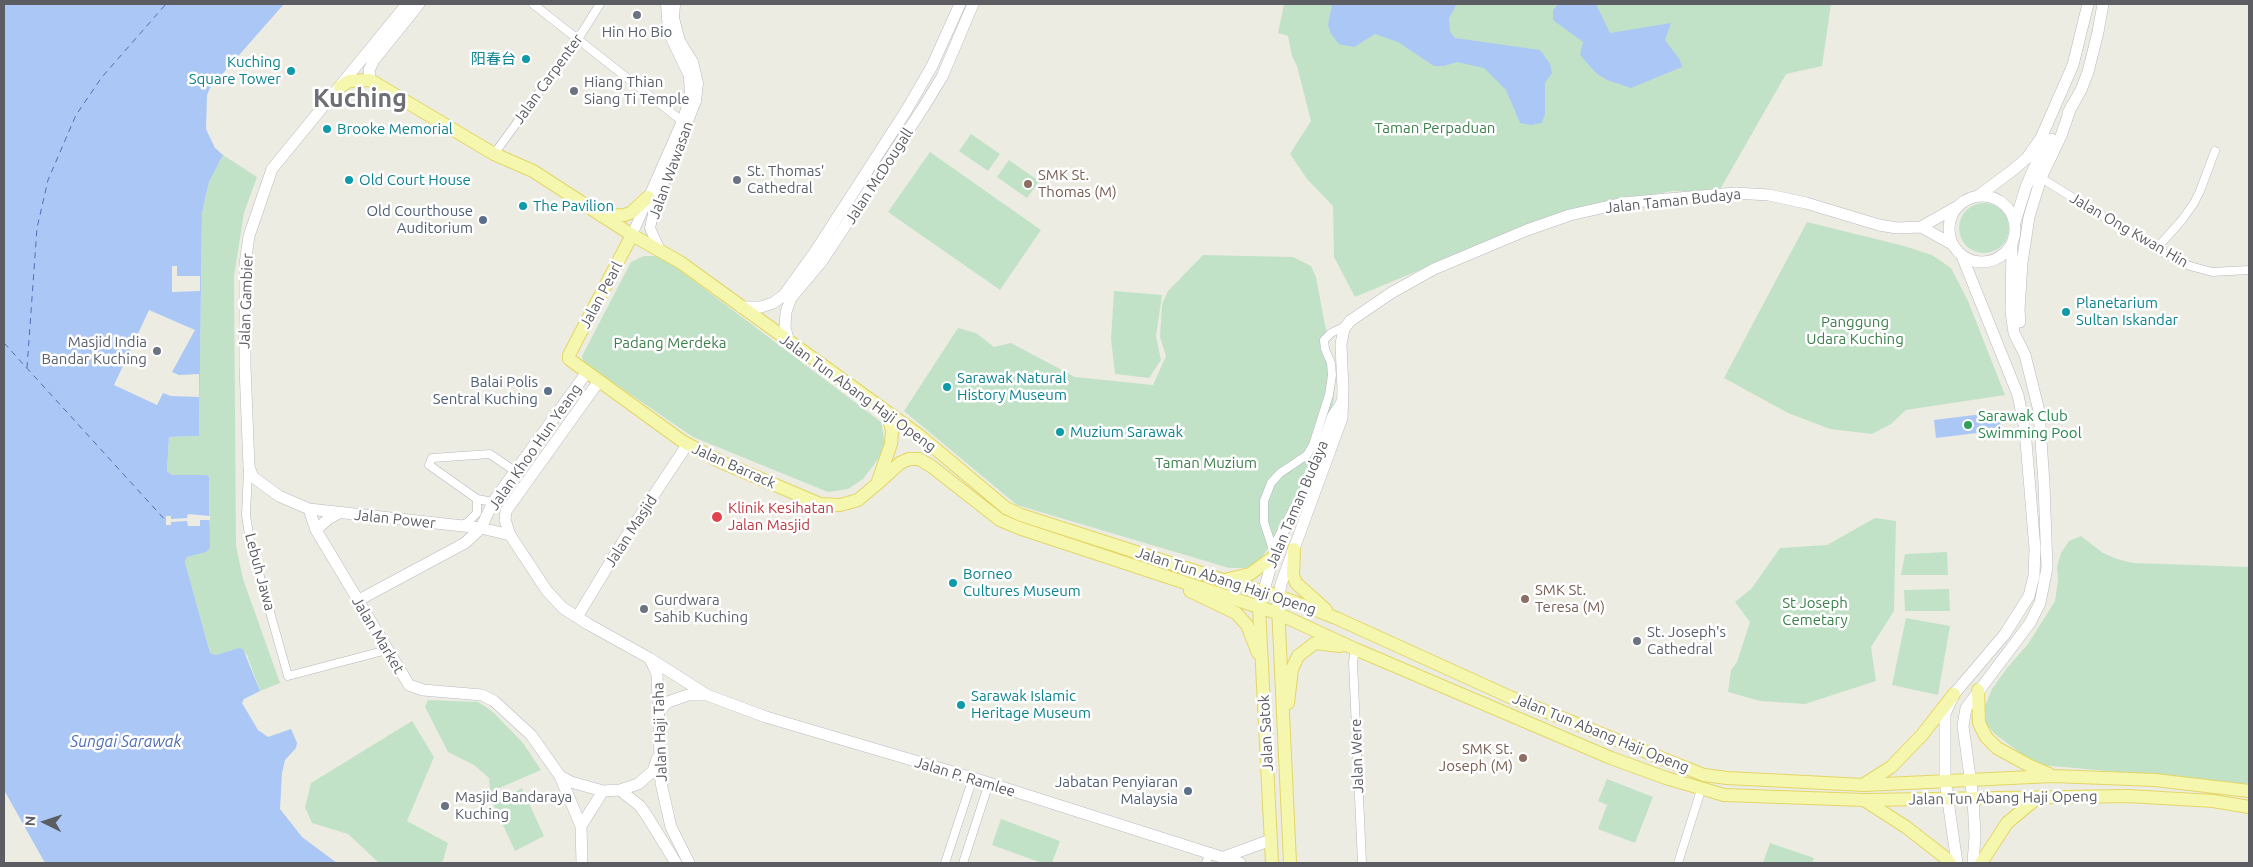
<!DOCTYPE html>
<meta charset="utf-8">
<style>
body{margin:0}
#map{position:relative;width:2253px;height:867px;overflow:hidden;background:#edece3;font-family:Ubuntu,sans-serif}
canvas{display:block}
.frame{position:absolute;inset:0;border:5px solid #5b5d62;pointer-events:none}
.north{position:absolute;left:20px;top:797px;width:50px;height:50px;-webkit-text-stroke:4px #fff;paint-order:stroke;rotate:274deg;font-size:14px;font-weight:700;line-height:20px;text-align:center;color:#5b5d62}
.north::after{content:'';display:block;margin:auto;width:18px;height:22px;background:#5b5d62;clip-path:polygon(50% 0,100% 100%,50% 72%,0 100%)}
</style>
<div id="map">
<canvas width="2253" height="867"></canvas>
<div class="frame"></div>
<div class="north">N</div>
</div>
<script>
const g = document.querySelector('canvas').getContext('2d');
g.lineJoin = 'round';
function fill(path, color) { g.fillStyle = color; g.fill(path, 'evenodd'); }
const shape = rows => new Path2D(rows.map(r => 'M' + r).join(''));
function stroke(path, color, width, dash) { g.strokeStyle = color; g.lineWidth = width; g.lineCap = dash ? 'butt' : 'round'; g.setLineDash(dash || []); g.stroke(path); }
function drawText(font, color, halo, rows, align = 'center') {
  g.font = font + ' Ubuntu,"Noto Sans SC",sans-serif'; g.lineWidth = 5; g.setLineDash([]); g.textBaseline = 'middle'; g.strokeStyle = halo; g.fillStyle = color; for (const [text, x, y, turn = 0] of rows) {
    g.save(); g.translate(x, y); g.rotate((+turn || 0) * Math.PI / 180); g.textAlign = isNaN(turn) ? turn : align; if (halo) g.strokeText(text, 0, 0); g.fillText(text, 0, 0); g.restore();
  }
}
fill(shape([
 [1284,4,1831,4,1822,66,1786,74,1718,193,1673,191,1629,199,1458,254,1355,297,1334,257,1333,206,1307,179,1290,154,1311,121,1297,66,1292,56,1288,36,1278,33],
 [971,134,1000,154,988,171,959,151],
 [930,152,1041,230,1000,290,888,212],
 [223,155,257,177,244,213,234,276,236,546,243,579,280,683,260,691,247,655,239,648,216,655,210,653,185,562,187,557,206,552,210,520,209,477,207,475,172,475,167,471,169,437,199,436,202,213,209,182],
 [1009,160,1039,181,1027,198,997,177],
 '1959 228a25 25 0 1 1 50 0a25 25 0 1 1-50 0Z',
 [1807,222,1904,246,1932,255,1951,268,1968,301,2005,395,1906,410,1891,424,1872,434,1830,429,1788,413,1724,378],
 [1203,255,1293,257,1311,266,1316,277,1335,378,1334,398,1330,418,1305,477,1277,534,1261,559,1247,568,1229,568,1017,505,904,411,958,328,976,333,994,347,1011,343,1075,377,1153,385,1166,356,1160,337,1162,304,1168,291],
 [644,256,660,256,673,265,881,422,885,443,879,458,863,479,848,489,828,492,693,437,583,362,582,356,631,262],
 [1114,291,1162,295,1156,336,1161,360,1149,378,1115,374,1111,339],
 [1875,518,1896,521,1894,611,1871,647,1876,681,1805,704,1760,701,1728,692,1731,670,1737,662,1750,622,1735,602,1752,588,1780,548,1827,545],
 [2081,536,2103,553,2117,559,2133,563,2249,567,2249,784,2041,765,2024,756,1995,734,1985,723,1985,706,1992,689,2007,668,2028,644,2055,601,2058,580,2057,567,2061,553,2069,541],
 [1947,552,1948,575,1901,575,1905,554],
 [1949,589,1950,611,1905,611,1904,590],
 [1906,618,1950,626,1938,695,1892,685],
 [428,700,478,702,486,707,494,713,523,743,541,770,490,792,489,778,474,765,448,752,425,707],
 [412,721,434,757,407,821,448,843,443,861,440,863,379,863,348,834,312,823,305,807,311,783],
 [1607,779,1653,797,1635,843,1598,829,1607,805,1598,801],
 [522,788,544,836,515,851,493,804],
 [1001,819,1060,841,1052,863,1042,863,992,845],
 [1770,843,1814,858,1812,863,1763,863]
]), '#c2e2c8');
fill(shape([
 [4,4,284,4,210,88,207,95,206,129,215,148,223,155,209,182,202,213,199,436,169,437,167,471,172,475,207,475,209,477,210,548,206,552,187,557,185,562,210,653,216,655,239,648,243,649,260,691,244,699,242,703,258,730,268,737,291,729,297,743,296,748,285,760,282,773,280,809,302,837,337,863,45,863,4,790],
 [1332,4,1457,4,1449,18,1450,32,1455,38,1540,50,1550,64,1552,73,1545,83,1545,114,1542,123,1531,125,1520,123,1506,90,1484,68,1457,62,1444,66,1434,66,1398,42,1375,34,1354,47,1339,44,1331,34,1328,25],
 [1558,4,1596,4,1610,33,1671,23,1665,40,1680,60,1682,67,1631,88,1607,80,1597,74,1580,55,1583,42,1553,20,1553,10],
 [1999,412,2001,430,1936,438,1934,420]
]), '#aac7f6');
fill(shape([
 [172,266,177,266,177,276,200,276,200,291,172,292],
 [149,310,195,330,172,372,179,375,199,374,199,397,171,396,163,393,157,405,114,385],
 [188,514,210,516,210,520,200,520,200,526,188,526,187,521,171,522,171,525,166,525,166,516,171,516,171,519,187,518]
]), '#edece3');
stroke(shape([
 [4,343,166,521],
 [27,368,37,228,48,180,76,115,102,77,166,4]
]), '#4f6fb7', 1, [6, 5]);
const minor = shape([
 [533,4,682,121],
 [494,154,578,39,600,4],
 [2041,178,2156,249,2190,266,2212,272,2249,270],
 [2156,249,2182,220,2194,203,2200,191,2215,151],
 [248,470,246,515,250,541,288,676,387,650],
 [493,502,477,499,429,465,432,458,490,454,516,472],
 [462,525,468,522,477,513,477,499],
 [1274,553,1264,522,1264,501,1271,483,1280,473,1307,455,1313,445,1329,395,1332,375,1331,363,1325,349,1324,340,1331,333,1346,326],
 [1355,649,1353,662,1362,863],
 [945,863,973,778],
 [963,863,989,783],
 [1206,863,1210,852],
 [1678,863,1701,790]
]);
const tertiary = shape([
 [632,235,682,121,690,97,689,76,668,32,666,4],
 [660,250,650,228,655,205,696,101,698,83,693,62,680,41,674,18,675,4]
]);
const secondary = shape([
 [407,4,272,169,249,236,245,264,245,367,249,467,253,477,279,496,309,509,481,528,510,535,547,591,563,608,588,624,649,658,707,695,766,717,973,778,1240,863],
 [370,80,369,70,374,60,419,4],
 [2068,113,2081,90,2088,72,2098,32,2103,4],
 '1949 229a33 33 0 1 1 66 0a33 33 0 1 1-66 0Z',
 [1978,196,2013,170,2027,158,2041,138,2073,65,2088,4],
 [2015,222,2026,187,2035,166,2051,139],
 [1921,227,1952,244],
 [741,307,761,307,773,303,784,295,815,252,906,111,932,66,960,4],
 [2020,322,2019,310,2022,263,2029,217,2041,178,2061,136,2071,107],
 [789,343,785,327,786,312,791,298,822,261,923,108,942,77,973,4],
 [309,509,316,530,409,685,423,690,482,695,494,701,531,735,560,776,571,782,603,791],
 [316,530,328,519,339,513],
 [510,535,505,520,506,511,599,381],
 [1264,590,1278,541,1308,484,1333,416,1342,402],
 [1279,596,1281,584,1342,418,1343,390,1341,344,1344,329,1350,321,1391,293,1434,269,1527,230,1570,215,1623,203,1735,193,1769,195,1806,203,1879,225,1897,228,1921,227,1958,206],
 [357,601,465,543,481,528,493,502,587,372],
 [577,617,622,543,687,445],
 [650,659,657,674,661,783,671,827,689,863],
 [658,712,668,702,688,695,705,695],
 [560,776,581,826,582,863],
 [620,790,640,806,647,816,676,863],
 [581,826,603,791,620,790,638,784,653,771,657,759],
 [1224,857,1271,840],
 [1957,863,1945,780,1945,714,1954,694,2005,634,2029,596,2034,576,2035,549,2025,430,2018,395,1962,256],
 [1973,863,1975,836,1973,799,1963,726,1966,708,2030,623,2040,603,2047,568,2044,484,2039,411,2025,355,2014,333,2011,312,2012,244]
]);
const primary = shape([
 [340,87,349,81,370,80,494,154,533,171,632,235,680,262,919,435,1006,508,1021,515,1223,580,1279,596,1336,618,1510,697,1671,762,1704,775,1727,778,1864,785,2053,776,2155,780,2249,791],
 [602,216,625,215,632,212,648,197],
 [632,235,569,355,569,359,682,441,721,462,820,504,840,505,858,500,877,484,891,444,892,431,888,414],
 [877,484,900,463,909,459,919,459,931,466,1000,520,1019,528,1277,613,1355,649,1611,758,1666,778,1724,795,1864,800,2128,796,2213,801,2249,807],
 [1294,549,1293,575,1296,583,1326,610],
 [1228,579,1250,574,1272,558],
 [1190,591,1236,613,1247,625,1258,653],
 [1261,601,1259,607,1272,863],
 [1278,606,1290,863],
 [1978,690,1979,723,1986,737,1997,748,2030,766,2049,774],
 [1288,703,1292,669,1298,656,1315,643,1340,646],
 [1866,783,1891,767,1922,735,1954,694],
 [1864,800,1906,827,1947,859,1950,863],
 [1981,863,2007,823,2037,798]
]);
stroke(minor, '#b6b7bc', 9);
stroke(tertiary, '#b6b7bc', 11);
stroke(secondary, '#b9bac0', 12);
stroke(primary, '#e3d666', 14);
stroke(minor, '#fff', 8);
stroke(tertiary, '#fff', 10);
stroke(secondary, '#fff', 11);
stroke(primary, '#f5f7ae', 12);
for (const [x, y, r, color] of [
 [637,15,5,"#6b7280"],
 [526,59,5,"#0f9aa8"],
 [291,71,5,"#0f9aa8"],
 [574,91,5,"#6b7280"],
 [327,129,5,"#0f9aa8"],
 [349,180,5,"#0f9aa8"],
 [737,180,5,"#6b7280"],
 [1028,184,5,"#8d6e63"],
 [523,206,5,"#0f9aa8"],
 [483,220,5,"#5c6f8a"],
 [2066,312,5,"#0f9aa8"],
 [157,351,5,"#6b7280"],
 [947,387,5,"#0f9aa8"],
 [548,391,5,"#5c6f8a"],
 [1968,425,5,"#2e9e5b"],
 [1060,432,5,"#0f9aa8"],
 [717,517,6,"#e0444e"],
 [953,583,5,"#0f9aa8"],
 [1525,599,5,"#8d6e63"],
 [644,609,5,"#6b7280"],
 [1637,641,5,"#6b7280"],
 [961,705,5,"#0f9aa8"],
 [1523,758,5,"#8d6e63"],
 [1188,791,5,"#5c6f8a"],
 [445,806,5,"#6b7280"]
]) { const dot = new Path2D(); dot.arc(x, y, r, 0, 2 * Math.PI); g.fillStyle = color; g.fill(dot); stroke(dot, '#fff', 2); }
drawText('15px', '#5b616d', '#fff', [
 ["Hin Ho Bio",637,32,"center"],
 ["Hiang Thian",584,82],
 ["Siang Ti Temple",584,99],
 ["St. Thomas'",747,171],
 ["Cathedral",747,188],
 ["Masjid India",147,342,"right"],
 ["Bandar Kuching",147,359,"right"],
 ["Gurdwara",654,600],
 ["Sahib Kuching",654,617],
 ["St. Joseph's",1647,632],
 ["Cathedral",1647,649],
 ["Masjid Bandaraya",455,797],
 ["Kuching",455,814]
], 'left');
drawText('15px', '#0d838f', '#fff', [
 ["阳春台",516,59,"right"],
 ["Kuching",281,62,"right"],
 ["Square Tower",281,79,"right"],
 ["Brooke Memorial",337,129],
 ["Old Court House",359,180],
 ["The Pavilion",533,206],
 ["Planetarium",2076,303],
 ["Sultan Iskandar",2076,320],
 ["Sarawak Natural",957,378],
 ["History Museum",957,395],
 ["Muzium Sarawak",1070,432],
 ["Borneo",963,574],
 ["Cultures Museum",963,591],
 ["Sarawak Islamic",971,696],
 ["Heritage Museum",971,713]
], 'left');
drawText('15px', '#5b5d62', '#fff', [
 ["Jalan Carpenter",548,79,-54],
 ["Jalan Wawasan",671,170,-70],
 ["Jalan McDougall",879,176,-57],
 ["Jalan Taman Budaya",1673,201,-6],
 ["Jalan Ong Kwan Hin",2129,230,30],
 ["Jalan Pearl",601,295,-62],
 ["Jalan Gambier",246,301,-88],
 ["Jalan Tun Abang Haji Openg",858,393,36],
 ["Jalan Khoo Hun Yeang",535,447,-55],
 ["Jalan Barrack",734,466,24],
 ["Jalan Taman Budaya",1297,504,-67],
 ["Jalan Power",395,519,6],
 ["Jalan Masjid",631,531,-57],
 ["Lebuh Jawa",260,572,75],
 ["Jalan Tun Abang Haji Openg",1226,581,18],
 ["Jalan Market",378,635,59],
 ["Jalan Haji Taha",660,732,-92],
 ["Jalan Satok",1266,733,-93],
 ["Jalan Tun Abang Haji Openg",1601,733,22],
 ["Jalan Were",1357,756,-92],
 ["Jalan P. Ramlee",965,777,17],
 ["Jalan Tun Abang Haji Openg",2003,798,-1]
]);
drawText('15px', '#3d804c', '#fff', [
 ["Taman Perpaduan",1435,128],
 ["Panggung",1855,322],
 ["Udara Kuching",1855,339],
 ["Padang Merdeka",670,343],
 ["Taman Muzium",1206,463],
 ["St Joseph",1815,603],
 ["Cemetary",1815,620]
]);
drawText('15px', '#785e54', '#fff', [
 ["SMK St.",1038,175],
 ["Thomas (M)",1038,192],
 ["SMK St.",1535,590],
 ["Teresa (M)",1535,607],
 ["SMK St.",1513,749,"right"],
 ["Joseph (M)",1513,766,"right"]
], 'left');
drawText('15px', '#4e5e75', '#fff', [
 ["Old Courthouse",473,211],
 ["Auditorium",473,228],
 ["Balai Polis",538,382],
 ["Sentral Kuching",538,399],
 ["Jabatan Penyiaran",1178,782],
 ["Malaysia",1178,799]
], 'right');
drawText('15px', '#27864d', '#fff', [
 ["Sarawak Club",1978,416],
 ["Swimming Pool",1978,433]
], 'left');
drawText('15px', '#be3a42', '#fff', [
 ["Klinik Kesihatan",728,508],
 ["Jalan Masjid",728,525]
], 'left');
drawText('italic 16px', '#4f6fb7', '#fff', [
 ["Sungai Sarawak",126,742]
]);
drawText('bold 25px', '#6d6f74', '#fff', [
 ["Kuching",360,99]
]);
</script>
